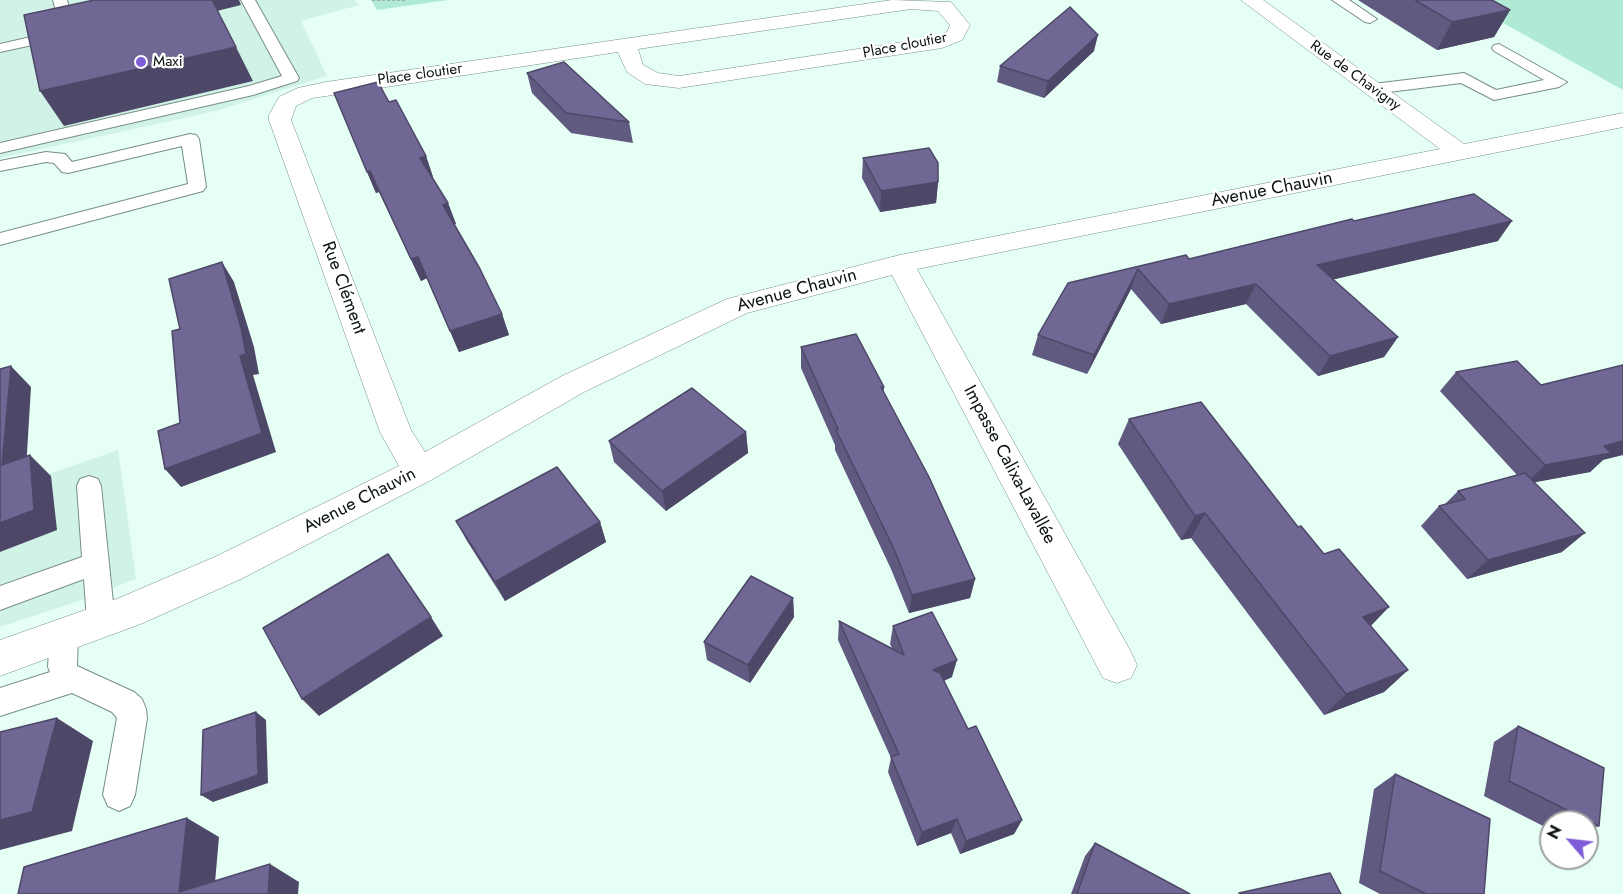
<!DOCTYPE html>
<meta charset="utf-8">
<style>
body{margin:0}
#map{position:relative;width:1623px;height:894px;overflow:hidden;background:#e5fff4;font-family:Jost,sans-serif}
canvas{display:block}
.north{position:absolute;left:1539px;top:810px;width:60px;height:60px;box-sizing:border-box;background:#fff;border:2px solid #9da19f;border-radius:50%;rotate:298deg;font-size:16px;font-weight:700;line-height:24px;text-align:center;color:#0a130f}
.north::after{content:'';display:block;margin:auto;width:21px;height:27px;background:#805dd8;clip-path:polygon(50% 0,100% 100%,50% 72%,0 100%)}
</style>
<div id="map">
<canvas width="1623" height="894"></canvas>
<div class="north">N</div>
</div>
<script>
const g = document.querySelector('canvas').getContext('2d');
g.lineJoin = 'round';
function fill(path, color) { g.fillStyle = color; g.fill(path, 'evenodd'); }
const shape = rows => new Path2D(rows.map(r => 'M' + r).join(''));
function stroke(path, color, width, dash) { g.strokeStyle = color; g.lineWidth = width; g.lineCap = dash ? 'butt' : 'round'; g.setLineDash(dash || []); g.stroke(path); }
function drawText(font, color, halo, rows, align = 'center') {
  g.font = font + ' Jost,sans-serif'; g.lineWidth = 4.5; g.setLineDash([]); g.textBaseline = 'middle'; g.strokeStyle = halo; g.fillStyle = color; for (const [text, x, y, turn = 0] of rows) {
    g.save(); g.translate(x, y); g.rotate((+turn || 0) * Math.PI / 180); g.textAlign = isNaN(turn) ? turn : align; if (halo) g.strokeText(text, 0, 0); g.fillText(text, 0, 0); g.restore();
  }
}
fill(shape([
 [0,0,354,0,359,5,301,21,327,76,216,111,0,158],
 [118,450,136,579,79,601,0,627,0,491]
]), '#d1f2e6');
fill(shape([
 [371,0,448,0,377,10],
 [1462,0,1623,0,1623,90]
]), '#b0ead4');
const lane = shape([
 [53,0,67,0,76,33,74,36,0,52,0,44,61,30,53,0],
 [241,0,255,0,299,78,297,81,253,95,0,153,0,143,249,86,282,76,241,0],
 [1332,0,1349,0,1377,19,1370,23,1365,22,1332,0],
 [1499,44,1567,82,1559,87,1494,100,1461,83,1373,94,1365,89,1373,84,1464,73,1496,90,1544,80,1494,51,1492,48,1494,45,1499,44],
 [190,134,196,135,199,139,206,187,203,191,0,245,0,233,188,184,182,146,68,173,62,172,54,163,46,162,0,171,0,161,46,152,65,154,72,162,190,134],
 [89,476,98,479,101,486,115,622,111,631,101,634,91,631,87,622,84,579,0,610,0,586,82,557,77,486,80,479,89,476],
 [64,622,74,626,78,635,77,666,134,692,142,699,146,709,147,718,135,795,130,806,119,811,108,806,103,795,117,718,112,712,72,693,0,716,0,688,50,672,48,667,50,635,54,626,64,622]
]);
const street = shape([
 [892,0,951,2,970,25,962,40,942,48,679,88,645,84,627,72,618,52,326,96,312,98,296,106,291,120,411,430,425,452,562,376,727,299,900,255,1440,149,1241,0,1263,0,1464,144,1623,113,1623,127,917,269,1131,652,1137,665,1131,678,1117,683,1103,678,892,275,747,313,584,392,431,480,243,578,143,623,0,676,0,640,119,598,217,556,399,466,380,432,269,120,269,115,279,97,298,88,326,82,892,0],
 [911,9,938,11,950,25,947,32,937,37,679,76,658,73,643,65,638,49,911,9]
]);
stroke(lane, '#778e85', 2);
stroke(street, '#778e85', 1);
stroke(shape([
 [372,0,405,0]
]), '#9bafa7', 2, [3, 2]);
fill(lane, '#fff');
fill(street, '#fff');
fill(shape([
 [1358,0,1492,0,1510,10,1494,37,1437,50],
 [1094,51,1044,98,997,82,1000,66],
 [527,73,629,122,633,143,571,133,532,93],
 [334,93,426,156,433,177,432,177,448,203,456,224,454,224,502,314,509,335,459,352,427,278,421,281,379,192,376,193],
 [863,158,938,182,936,203,880,212,862,178],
 [1354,221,1498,241,1333,279,1398,337,1384,357,1318,376,1246,304,1161,324,1131,289,1087,374,1032,355,1038,335,1068,283,1189,259],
 [801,347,884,387,884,393,975,579,970,598,909,613,891,569,835,450,835,445,801,368],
 [1456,372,1603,460,1590,472,1534,482,1562,552,1467,579,1421,526,1439,506,1445,504,1458,491,1517,475,1440,391],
 [1129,419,1371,626,1408,670,1384,692,1324,715,1191,538,1181,540,1118,444],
 [746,432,748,453,666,511,614,462,609,441],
 [456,521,600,522,606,542,505,601,467,541],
 [793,598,794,617,750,683,707,660,704,642],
 [839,621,892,648,890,644,893,626,952,677,944,681,968,729,1022,820,1014,834,960,854,951,833,917,846,888,772,891,758,838,640],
 [1518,726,1599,826,1587,831,1587,822,1551,822,1551,830,1484,796,1494,742],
 [1395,774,1484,894,1380,894,1359,883,1374,789],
 [1095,843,1190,894,1071,894,1085,856]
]), '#605980');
fill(shape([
 [211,0,239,0,241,5,217,11],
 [1510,10,1494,37,1437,50,1452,22],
 [1098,35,1094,51,1044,98,1048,81],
 [236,47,253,81,64,126,40,91],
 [426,156,433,177,428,179,420,158],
 [370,171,379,192,376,193,367,172],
 [938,182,936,203,880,212,881,191],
 [448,203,456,224,450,226,443,205],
 [1512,221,1498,241,1306,286,1317,265],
 [418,257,427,278,421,281,411,259],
 [222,262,234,282,254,347,259,374,253,375,276,452,181,487,165,469,240,356],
 [1138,269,1131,289,1087,374,1094,355],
 [1256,284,1246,304,1161,324,1169,304],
 [502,314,509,335,459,352,450,331],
 [1398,337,1384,357,1318,376,1330,356],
 [11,366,31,387,25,486,2,465],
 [746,432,748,453,666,511,662,491],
 [1623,441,1623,455,1603,460,1590,472,1526,484,1545,465,1604,446],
 [30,455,51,476,57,530,0,552,0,523],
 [1205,513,1191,538,1181,540,1195,516],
 [600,522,606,542,505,601,495,582],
 [1585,533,1562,552,1467,579,1488,560],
 [975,579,970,598,909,613,912,595],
 [793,598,794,617,750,683,748,665],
 [1389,607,1367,630,1363,617],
 [431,617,443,636,319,716,302,699],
 [957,660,952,677,929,687,933,670],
 [1408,670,1384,692,1324,715,1346,694],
 [256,712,266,720,268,783,213,802,201,795],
 [57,718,93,741,72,831,0,850,0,820],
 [187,818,219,837,214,894,179,892],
 [957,819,951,833,917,846,922,832],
 [1022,820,1014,834,960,854,966,841],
 [270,864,299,882,298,894,268,894]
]), '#4e4868');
const building = shape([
 [94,0,212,0,236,47,40,91,24,15,94,0],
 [1415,0,1492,0,1510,10,1452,22,1415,0],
 [1070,7,1098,35,1048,81,1000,66,1070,7],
 [564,62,629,122,566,113,527,73,564,62],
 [378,82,389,102,396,100,426,156,420,158,448,203,443,205,480,269,502,314,450,331,418,257,411,259,370,171,367,172,334,93,378,82],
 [929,148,938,163,938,182,881,191,863,158,929,148],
 [1474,194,1512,221,1317,265,1398,337,1330,356,1256,284,1169,304,1138,269,1094,355,1038,335,1068,283,1186,255,1189,259,1352,219,1354,221,1474,194],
 [222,262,241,328,246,354,240,356,262,433,165,469,158,431,180,423,172,331,180,329,169,279,222,262],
 [856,334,884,387,881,387,929,477,975,579,912,595,894,549,836,430,838,429,801,347,856,334],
 [1517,361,1541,385,1623,365,1623,441,1604,446,1611,453,1545,465,1456,372,1517,361],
 [11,366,2,465,30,455,34,510,0,523,0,369,11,366],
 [692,388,746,432,662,491,609,441,692,388],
 [1201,402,1298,527,1301,526,1324,554,1339,549,1389,607,1363,617,1408,670,1346,694,1205,513,1195,516,1129,419,1201,402],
 [557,467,600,522,495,582,456,521,557,467],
 [1525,473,1585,533,1488,560,1439,506,1465,499,1458,491,1525,473],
 [388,554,431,617,302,699,263,628,388,554],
 [751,576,793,598,748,665,704,642,751,576],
 [932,612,957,660,933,670,940,673,968,729,976,726,1022,820,966,841,957,819,922,832,891,757,899,754,839,621,904,655,893,626,932,612],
 [256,712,258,775,201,795,203,730,256,712],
 [57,718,32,812,0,820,0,732,57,718],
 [1518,726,1604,768,1599,826,1509,781,1518,726],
 [1395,774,1490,819,1484,894,1426,894,1380,871,1395,774],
 [187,818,179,892,270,864,268,894,18,894,24,867,187,818],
 [1095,843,1190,894,1077,894,1095,843],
 [1330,873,1341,894,1240,894,1239,893,1330,873]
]);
fill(building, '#706795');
stroke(building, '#4e4868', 1.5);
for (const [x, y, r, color] of [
 [141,62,6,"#805dd8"]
]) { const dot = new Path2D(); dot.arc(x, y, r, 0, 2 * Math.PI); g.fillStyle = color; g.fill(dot); stroke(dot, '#fff', 2); }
drawText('15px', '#0a130f', '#fff', [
 ["Place cloutier",905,46,-11],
 ["Place cloutier",420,75,-8],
 ["Rue de Chavigny",1355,76,36]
]);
drawText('15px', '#0a130f', '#fff', [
 ["Maxi",153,62]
], 'left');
drawText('18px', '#0a130f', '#fff', [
 ["Avenue Chauvin",1272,190,-11],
 ["Rue Clément",343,288,70],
 ["Avenue Chauvin",797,291,-15],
 ["Impasse Calixa-Lavallée",1009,465,62],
 ["Avenue Chauvin",360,501,-27]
]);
</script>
